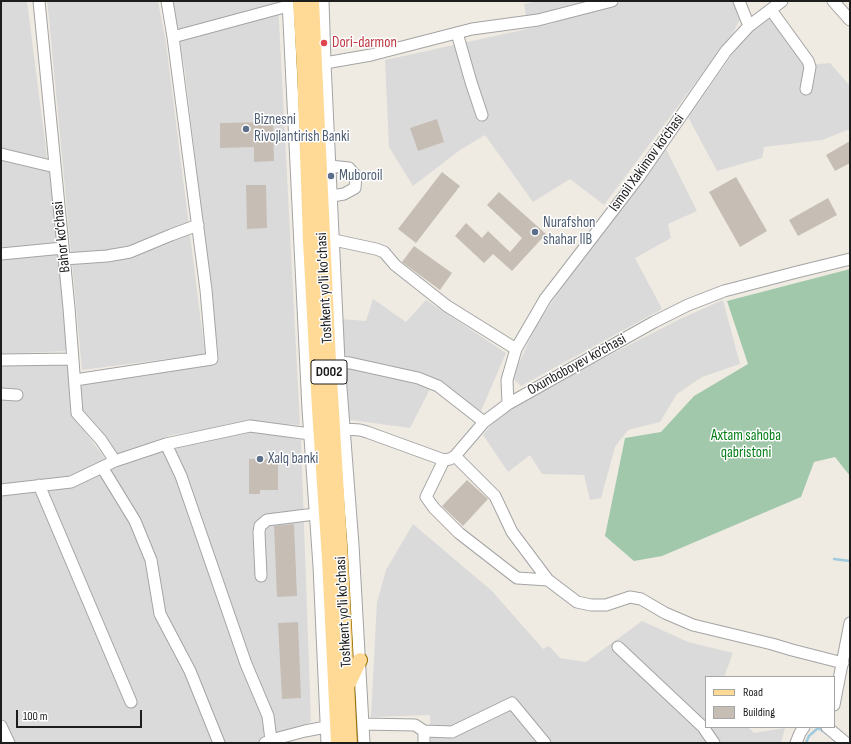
<!DOCTYPE html>
<meta charset="utf-8">
<style>
body{margin:0}
#map{position:relative;width:851px;height:744px;overflow:hidden;background:#efebe2;font-family:"Sofia Sans Condensed",sans-serif}
canvas{display:block}
.frame{position:absolute;inset:0;border:2px solid #1d1d1d;pointer-events:none}
.legend{position:absolute;left:705px;top:676px;width:130px;height:52px;box-sizing:border-box;background:#fff;border:1px solid #a5a5a5;margin:0;padding:5px 7px;list-style:none;font-size:12px;color:#1d1d1d}
.legend li{display:flex;align-items:center;gap:8px;height:20px}
.legend b{width:20px;border:1px solid #a5a5a5}
.scale{position:absolute;left:16px;top:710px;width:126px;height:18px;box-sizing:border-box;border:2px solid #1d1d1d;border-top:0;padding-left:5px;font-size:12px;line-height:14px;white-space:nowrap;color:#1d1d1d;-webkit-text-stroke:3px #fff;paint-order:stroke}
</style>
<div id="map">
<canvas width="851" height="744"></canvas>
<div class="frame"></div>
<ul class="legend">
<li><b style="height:5px;background:#ffda97"></b>Road</li>
<li><b style="height:11px;background:#c6beb5"></b>Building</li>
</ul>
<div class="scale">100 m</div>
</div>
<script>
const g = document.querySelector('canvas').getContext('2d');
g.lineJoin = 'round';
function fill(path, color) { g.fillStyle = color; g.fill(path, 'evenodd'); }
const shape = rows => new Path2D(rows.map(r => 'M' + r).join(''));
function stroke(path, color, width, dash) { g.strokeStyle = color; g.lineWidth = width; g.lineCap = dash ? 'butt' : 'round'; g.setLineDash(dash || []); g.stroke(path); }
function drawText(font, color, halo, rows, align = 'center') {
  g.font = font + ' "Sofia Sans Condensed",sans-serif'; g.lineWidth = 3; g.setLineDash([]); g.textBaseline = 'middle'; g.strokeStyle = halo; g.fillStyle = color; for (const [text, x, y, turn = 0] of rows) {
    g.save(); g.translate(x, y); g.rotate((+turn || 0) * Math.PI / 180); g.textAlign = isNaN(turn) ? turn : align; if (halo) g.strokeText(text, 0, 0); g.fillText(text, 0, 0); g.restore();
  }
}
fill(shape([
 [1,1,27,1,47,158,1,149],
 [47,1,158,1,166,43,205,354,82,370,49,18],
 [173,1,278,1,300,425,255,422,172,435,116,454,80,410,79,383,219,361,185,71],
 [534,1,593,1,527,20,524,4,534,2],
 [624,1,734,1,740,19,733,33,604,205,570,179,533,202,485,135,460,150,413,186,389,147,385,60,550,24],
 [771,18,806,65,830,63,850,86,850,129,822,140,764,147,762,158,717,171,688,117,749,31],
 [665,147,697,211,668,224,671,238,635,258,662,309,521,386,512,378,537,324,605,225],
 [1,160,50,172,67,351,1,354],
 [373,299,406,322,426,300,506,353,481,411,423,373,344,360,341,319,366,321],
 [723,300,740,364,702,377,677,394,660,422,628,430,615,447,601,498,590,500,584,475,542,474,530,455,508,472,483,435,500,414,541,390,682,318],
 [69,363,72,414,106,460,70,478,1,485,1,364],
 [346,366,393,376,430,389,410,428,344,419],
 [249,430,301,440,311,722,260,743,1,743,1,494,72,486,123,461],
 [413,524,492,591,543,649,549,646,560,658,586,662,642,621,688,642,733,653,724,677,706,677,706,727,748,727,754,733,785,728,781,743,431,743,430,715,371,717,377,602,386,570]
]), '#dbdada');
fill(shape([
 [850,269,850,476,835,457,814,462,801,497,662,556,634,561,605,536,625,438,661,432,694,396,748,364,727,301]
]), '#a2c8ab');
stroke(shape([
 [834,559,850,561],
 [806,743,809,736,818,728,826,733]
]), '#a0cbde', 2.5);
fill(shape([
 [437,119,444,142,418,151,410,128],
 [273,122,274,161,254,162,254,147,220,148,220,123],
 [850,141,850,163,835,171,826,155],
 [442,172,460,186,416,243,398,229],
 [736,177,767,231,740,247,709,192],
 [246,185,266,185,267,228,247,229],
 [499,192,546,234,512,271,493,254,484,263,455,236,466,223,482,238,488,231,510,252,522,238,487,205],
 [828,198,837,215,798,236,789,220],
 [414,246,452,273,440,290,402,262],
 [249,459,278,459,278,490,260,490,260,494,249,494],
 [467,480,488,499,463,526,442,506],
 [294,524,297,596,277,597,274,526],
 [298,622,301,698,282,699,278,623]
]), '#c6beb5');
const minor = shape([
 [39,1,69,308,77,413,101,440,115,461],
 [288,1,308,409,319,566,327,743],
 [323,1,325,63,339,362,353,545,364,743],
 [739,1,749,26],
 [833,1,850,20],
 [771,10,808,61,810,67,806,89],
 [457,33,471,82,482,115],
 [173,37,288,6],
 [325,63,371,55,472,29,538,20,612,1],
 [1,154,55,167],
 [330,166,349,168,356,176,355,188,344,194,332,196],
 [334,240,376,249,384,252,395,265,447,306,516,349],
 [1,254,63,248],
 [64,259,107,256,130,252,171,235,198,225],
 [1,360,73,359],
 [339,362,350,363,418,378,438,386,484,422],
 [75,380,212,359,206,290,173,37,167,1],
 [1,394,17,395],
 [508,404,507,380,516,349,545,299,638,178,726,51,749,26,782,1],
 [345,429,360,430,367,432,444,460,450,459,455,456,484,422,508,404,654,322,688,305,724,291,797,272,850,259],
 [166,444,181,476,246,664,268,716,271,740],
 [455,456,495,496,512,532,548,580,577,602,591,605,606,605,630,597,641,599,665,613,693,625,772,644,792,650,843,663],
 [444,460,426,497,434,508,459,533,517,578,548,580],
 [102,467,135,521,151,560,160,614,190,671,219,743],
 [39,485,131,702],
 [1,490,71,482,115,461,166,444,250,426,310,434],
 [261,576,259,532,260,526,267,520,315,514],
 [618,647,703,727,714,743],
 [834,705,850,623],
 [363,724,415,725,424,731,452,732,512,703,545,743],
 [1,726,9,743],
 [827,727,846,743],
 [424,731,424,743],
 [265,743,271,740,305,731,326,727],
 [796,743,800,733,804,727]
]);
const major = shape([
 [300,1,304,67,310,241,319,409,329,559,338,743],
 [312,1,329,362,341,561,350,743],
 [349,683,360,660]
]);
stroke(minor, '#a4a4a4', 13);
stroke(major, '#967000', 16);
stroke(minor, '#fff', 11);
stroke(major, '#ffda97', 14);
for (const [x, y, r, color] of [
 [324,43,4,"#e0444e"],
 [246,129,4,"#5c6f8a"],
 [331,176,4,"#5c6f8a"],
 [535,232,4,"#5c6f8a"],
 [260,459,4,"#5c6f8a"]
]) { const dot = new Path2D(); dot.arc(x, y, r, 0, 2 * Math.PI); g.fillStyle = color; g.fill(dot); stroke(dot, '#fff', 1.5); }
for (const [x, y, w] of [
 [329,372,36]
]) { const box = new Path2D(); box.roundRect(x - w / 2, y - 12, w, 24, 3); g.fillStyle = '#fff'; g.fill(box); stroke(box, '#1d1d1d', 1); }
drawText('bold 14px', '#1d1d1d', null, [
 ["D002",329,372]
]);
drawText('15px', '#be3a42', '#fff', [
 ["Dori-darmon",332,43]
], 'left');
drawText('15px', '#4e5e75', '#fff', [
 ["Biznesni",254,120],
 ["Rivojlantirish Banki",254,137],
 ["Muboroil",339,176],
 ["Nurafshon",543,223],
 ["shahar IIB",543,240],
 ["Xalq banki",268,459]
], 'left');
drawText('15px', '#1d1d1d', '#fff', [
 ["Ismoil Xakimov ko‘chasi",647,163,-54],
 ["Bahor ko‘chasi",62,237,-96],
 ["Toshkent yo'li ko'chasi",325,288,-93],
 ["Oxunboboyev ko‘chasi",577,365,-29],
 ["Toshkent yo'li ko'chasi",344,612,-93]
]);
drawText('15px', '#077f1a', '#fff', [
 ["Axtam sahoba",746,436],
 ["qabristoni",746,453]
]);
</script>
